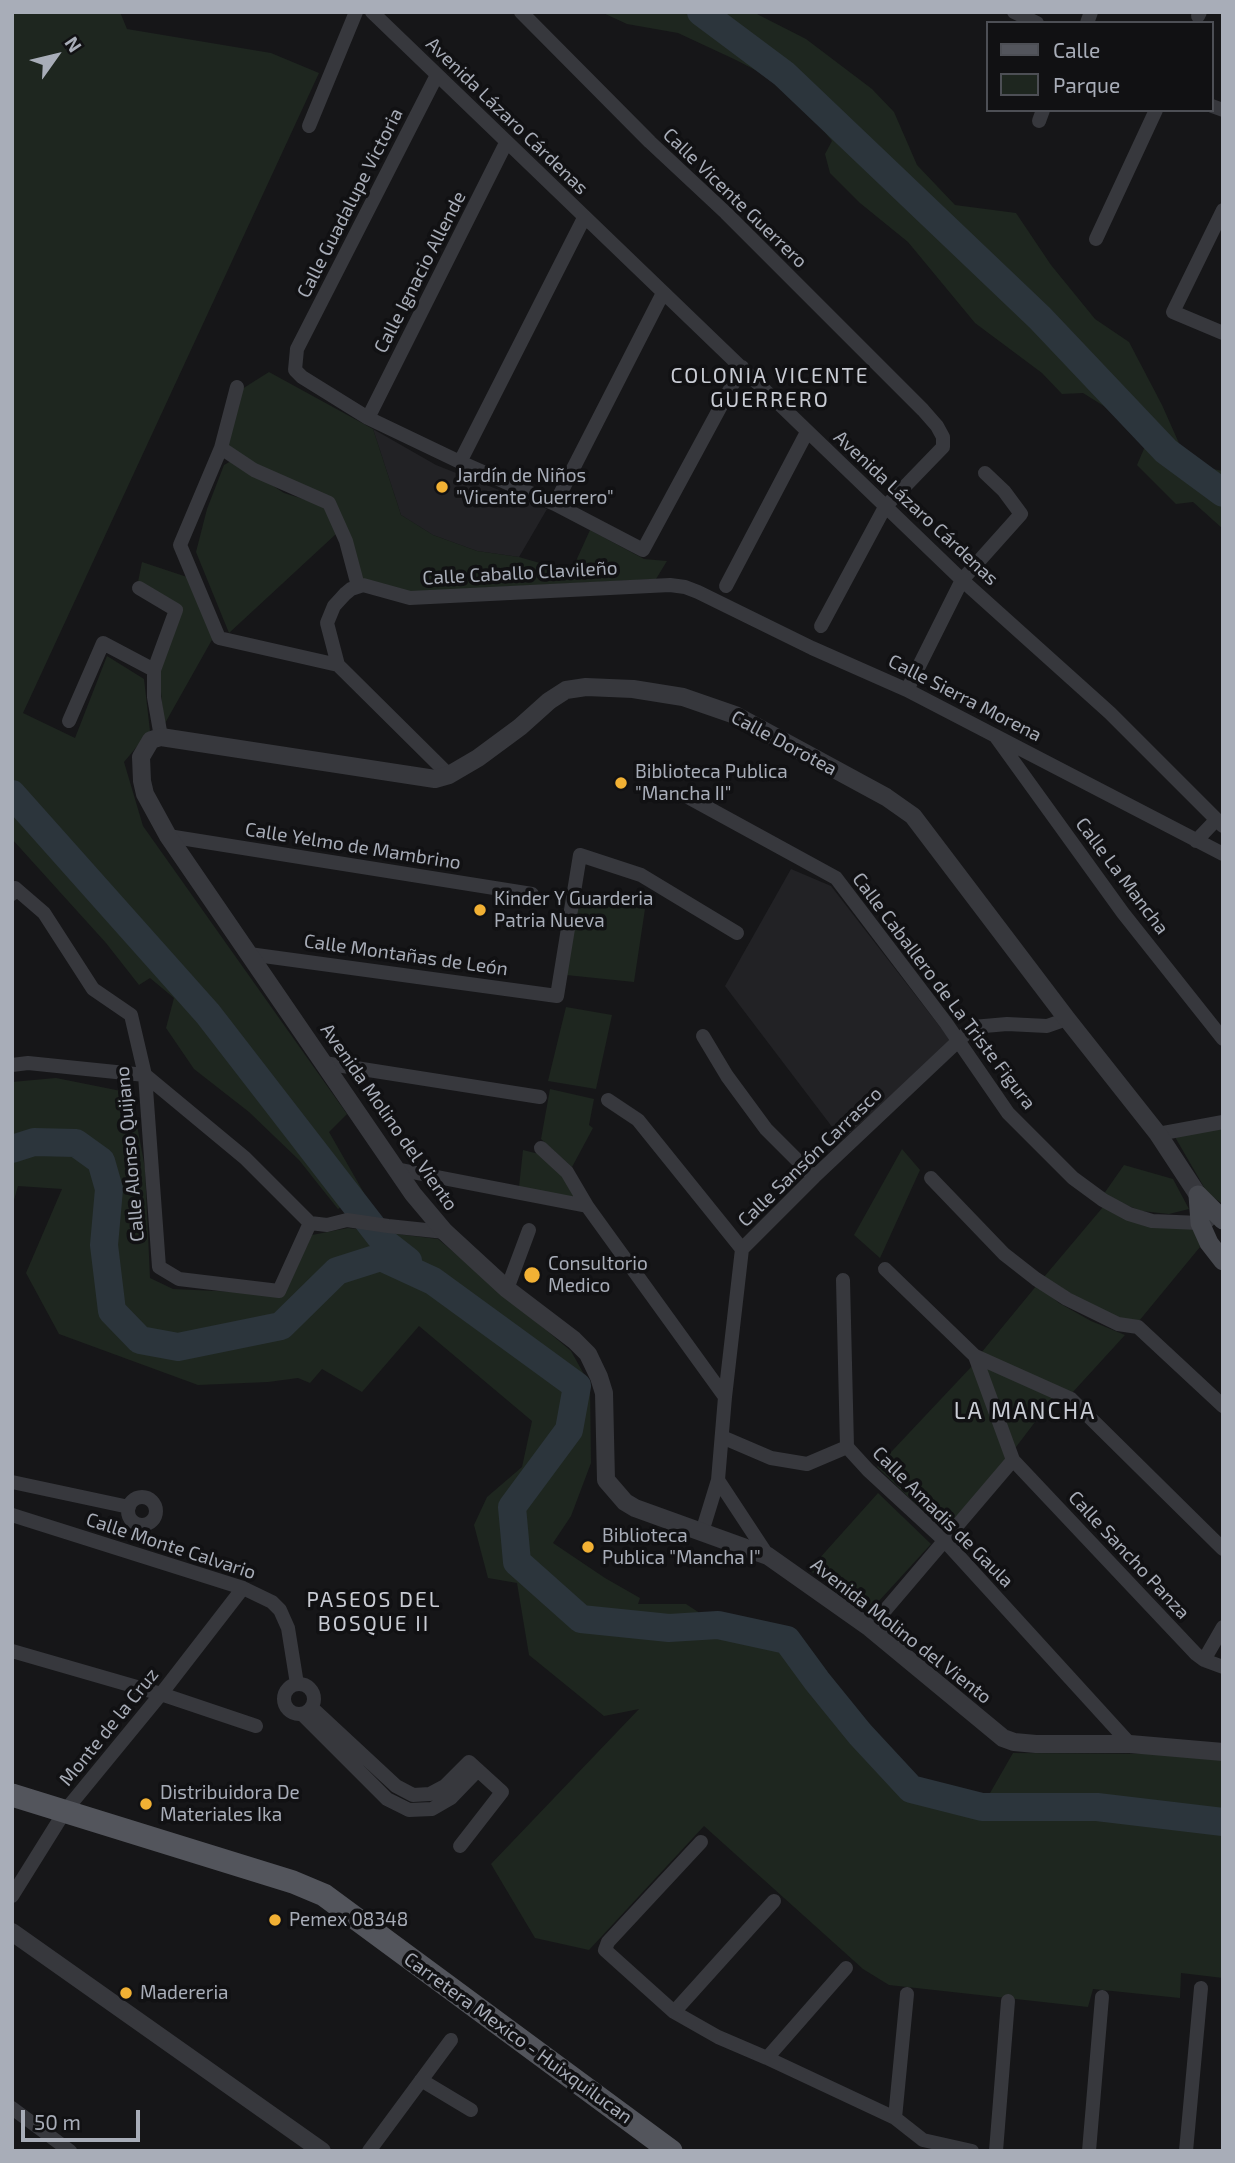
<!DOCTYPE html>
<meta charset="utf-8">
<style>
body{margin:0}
#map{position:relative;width:1235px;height:2163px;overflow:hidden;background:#161618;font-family:"Exo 2",sans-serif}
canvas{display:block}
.frame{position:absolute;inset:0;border:14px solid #a8adb8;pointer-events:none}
.legend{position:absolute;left:986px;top:21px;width:228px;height:91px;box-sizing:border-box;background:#111113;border:2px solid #4d4f55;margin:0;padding:9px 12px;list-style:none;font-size:21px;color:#a8adb8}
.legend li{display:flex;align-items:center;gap:14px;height:35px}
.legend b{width:35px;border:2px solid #4d4f55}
.north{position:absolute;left:21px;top:21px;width:70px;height:70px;-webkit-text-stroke:5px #111113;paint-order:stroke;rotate:56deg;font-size:19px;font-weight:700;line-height:28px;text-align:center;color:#a8adb8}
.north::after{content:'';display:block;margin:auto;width:24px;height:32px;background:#a8adb8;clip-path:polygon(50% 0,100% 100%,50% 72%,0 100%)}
.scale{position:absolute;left:21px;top:2110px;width:119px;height:32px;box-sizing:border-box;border:4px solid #a8adb8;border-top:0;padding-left:9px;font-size:21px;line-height:24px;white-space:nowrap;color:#a8adb8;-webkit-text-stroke:5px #111113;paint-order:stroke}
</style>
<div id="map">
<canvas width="1235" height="2163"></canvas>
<div class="frame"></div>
<ul class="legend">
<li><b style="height:9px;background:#53555c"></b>Calle</li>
<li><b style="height:19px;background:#1e261f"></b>Parque</li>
</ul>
<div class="north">N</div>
<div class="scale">50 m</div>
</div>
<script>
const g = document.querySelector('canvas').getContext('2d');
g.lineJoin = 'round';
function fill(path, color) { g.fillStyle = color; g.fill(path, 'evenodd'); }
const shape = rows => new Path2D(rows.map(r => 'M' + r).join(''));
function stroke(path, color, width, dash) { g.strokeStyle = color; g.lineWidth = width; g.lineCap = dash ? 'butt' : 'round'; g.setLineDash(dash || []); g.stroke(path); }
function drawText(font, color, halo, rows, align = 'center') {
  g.font = font + ' "Exo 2",sans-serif'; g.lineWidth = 7; g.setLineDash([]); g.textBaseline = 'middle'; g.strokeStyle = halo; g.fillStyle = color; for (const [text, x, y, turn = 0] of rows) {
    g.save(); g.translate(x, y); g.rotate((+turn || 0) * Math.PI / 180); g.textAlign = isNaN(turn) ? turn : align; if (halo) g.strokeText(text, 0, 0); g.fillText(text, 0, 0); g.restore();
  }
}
fill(shape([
 [373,429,436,465,547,509,519,557,477,551,433,535,401,515],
 [791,869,831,886,951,1041,842,1140,725,986]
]), '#222225');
fill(shape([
 [12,12,120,12,127,29,271,53,319,73,23,713,75,738,107,656,144,679,150,731,124,762,143,826,347,1114,329,1132,364,1193,338,1209,299,1160,249,1112,194,1069,166,1028,174,998,150,978,139,985,106,943,12,839],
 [601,12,753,12,806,39,872,89,894,112,917,165,955,205,1016,213,1051,265,1095,319,1129,342,1162,405,1182,450,1208,468,1223,471,1223,529,1193,502,1176,504,1137,465,1146,444,1131,423,1083,393,1062,394,1042,373,975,323,908,242,860,203,830,173,825,154,832,141,788,87,736,60,678,33,627,24],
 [269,372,373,429,401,515,433,535,477,551,519,557,571,572,590,530,644,559,667,561,656,579,405,592,361,579,334,501,250,462,227,446,242,389],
 [233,460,284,493,325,506,336,534,229,633,196,552,207,509,224,465],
 [142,562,187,577,213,638,164,725,159,671,180,608,138,582],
 [581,892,645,909,634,982,566,975],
 [566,1007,612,1015,596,1089,548,1081],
 [56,1078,131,1093,145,1168,150,1278,173,1289,283,1294,312,1235,348,1228,438,1239,571,1351,590,1385,591,1463,571,1516,553,1543,605,1578,640,1598,638,1604,686,1604,718,1625,787,1640,860,1734,911,1789,982,1807,1013,1753,1167,1754,1223,1760,1223,1978,1181,1973,1180,1998,1093,1989,1088,2007,889,1985,863,1969,704,1826,589,1950,535,1938,491,1864,639,1709,604,1716,529,1655,517,1583,488,1578,474,1525,487,1497,522,1467,532,1421,419,1326,362,1392,322,1369,310,1383,298,1378,268,1382,198,1385,59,1334,26,1273,62,1189,18,1186,12,1207,12,1082],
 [550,1089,594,1099,589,1125,593,1128,572,1167,541,1139],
 [1223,1127,1223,1204,1208,1194,1175,1137],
 [902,1149,920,1170,880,1258,854,1235],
 [523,1150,539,1154,564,1175,576,1199,519,1187],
 [1124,1165,1173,1179,1189,1209,1169,1214,1141,1211,1103,1195],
 [1103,1207,1198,1230,1200,1247,1139,1321,1120,1320,1075,1296,1044,1277],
 [1037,1285,1059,1303,1091,1321,1125,1335,1072,1393,981,1353],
 [983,1363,1057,1393,1013,1451],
 [973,1365,1006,1459,945,1532,877,1467],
 [878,1493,931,1544,868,1613,809,1570]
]), '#1e261f');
stroke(shape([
 [701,12,784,74,1040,318,1166,451,1223,493],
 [12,794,208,1014,385,1243,408,1261],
 [12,1149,34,1142,76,1143,101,1161,109,1189,104,1245,112,1311,140,1340,178,1347,281,1326,337,1271,381,1257,433,1281,577,1386,569,1430,512,1507,517,1562,581,1619,669,1628,718,1625,787,1640,817,1681,860,1734,911,1789,982,1807,1097,1807,1223,1822]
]), '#2c353c', 28);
stroke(shape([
 [372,12,962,580,1110,713,1223,826],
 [521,12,650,142,726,213,923,410,937,426,943,437,943,447,885,507,821,626],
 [1014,12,1037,23],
 [1198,16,1200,12],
 [1087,23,1091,12],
 [437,75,297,349,295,370,302,377,368,418,460,462,555,504,643,550,742,367],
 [1212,106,1223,110],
 [1039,121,1043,110],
 [309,126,356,12],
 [1223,210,1173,312,1223,333],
 [1096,239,1156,110],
 [237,387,221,448,180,545,219,638,338,665],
 [368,418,506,143],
 [221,448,254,470,329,503,346,541,358,586],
 [460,462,584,218],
 [555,504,663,293],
 [726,586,807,432],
 [139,588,176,610,154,670,154,697,161,737],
 [907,690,962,580,1021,514,1004,491,985,473],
 [69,721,103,643,154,670],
 [996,737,1123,913,1223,1039],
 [449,775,338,665,327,623,334,606,345,594,351,589,363,585,410,598,670,585,685,587,698,592,812,648,907,690,1223,854],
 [688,797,836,878,946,1023,1008,1113,1073,1178,1103,1200,1129,1214,1152,1221,1200,1223,1208,1221],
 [168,836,532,894],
 [1196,841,1216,820],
 [12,894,15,888,44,913,93,989,131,1015,145,1075,159,1267,179,1279,279,1291,310,1223],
 [249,954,557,996,580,855,641,875,737,933],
 [703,1036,727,1076,766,1129,814,1177],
 [324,1063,540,1097],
 [12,1065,28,1063,145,1075],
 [145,1075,245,1158,310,1223,327,1225,347,1220,388,1226,445,1232],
 [608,1100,638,1120,742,1249],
 [1158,1134,1223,1122],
 [541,1148,567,1172,587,1206],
 [396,1169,587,1206,725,1397],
 [931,1178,1004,1254,1036,1279,1067,1299,1118,1324,1138,1327,1223,1406],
 [885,1269,975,1356,1013,1460,1196,1654,1204,1660,1223,1667],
 [843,1280,847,1447],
 [507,1289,529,1230],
 [975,1356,1071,1399,1223,1549],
 [722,1437,771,1458,807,1464,847,1447],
 [847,1447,868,1470,944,1540,1130,1744],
 [12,1482,129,1507],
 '128 1511a14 14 0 1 1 28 0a14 14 0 1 1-28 0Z',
 [12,1515,243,1588,272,1602,280,1610,288,1628,297,1684],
 [702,1532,718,1480],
 [768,1556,718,1480,725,1397,742,1249,814,1177,973,1027,1007,1024,1047,1026,1067,1019],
 [870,1628,1013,1460],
 [12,1651,161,1694,256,1726],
 [1204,1660,1223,1627],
 '284 1699a15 15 0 1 1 30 0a15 15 0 1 1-30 0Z',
 [312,1708,396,1786,413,1795,430,1794,445,1786,469,1762,502,1792,460,1846],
 [302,1714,387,1799,409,1810,432,1809,451,1798,478,1770],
 [701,1842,608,1942,605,1950,674,2012,718,2037,767,2058,895,2118,923,2140,972,2151],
 [12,1896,65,1811,161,1694,243,1588],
 [674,2012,774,1901],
 [767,2058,846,1968],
 [421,2080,471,2110],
 [12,2108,70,2151],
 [895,2118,907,1994],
 [369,2151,451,2040],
 [996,2151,1008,2001],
 [1089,2151,1102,1997],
 [1186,2151,1201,1988]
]), '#37383d', 14);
stroke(shape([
 [1198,1195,1158,1134,1067,1019,913,816,886,797,735,715,683,697,633,689,586,687,566,690,549,701,520,727,478,758,449,775,435,779,161,737,151,740,141,757,142,781,145,794,168,836,413,1194,445,1232,507,1289,574,1340,588,1354,599,1377,604,1393,606,1480,625,1502,635,1508,768,1556,870,1628,1003,1738,1014,1742,1036,1744,1130,1744,1223,1752],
 [12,1932,322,2151]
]), '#37383d', 18);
stroke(shape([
 [1198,1195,1200,1223,1209,1243,1223,1261],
 [1198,1195,1223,1220]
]), '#45474d', 19);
stroke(shape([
 [12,1795,293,1882,324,1895,671,2151]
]), '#53555c', 23);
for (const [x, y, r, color] of [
 [442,487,7,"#f2b134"],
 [621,783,7,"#f2b134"],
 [480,910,7,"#f2b134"],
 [532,1275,9,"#f2b134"],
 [588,1547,7,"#f2b134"],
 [146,1804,7,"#f2b134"],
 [275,1920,7,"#f2b134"],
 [126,1993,7,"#f2b134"]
]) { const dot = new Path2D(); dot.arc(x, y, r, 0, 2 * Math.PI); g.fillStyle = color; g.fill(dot); stroke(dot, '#111113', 2.5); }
drawText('19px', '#a8adb8', '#111113', [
 ["Avenida Lázaro Cárdenas",507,116,44],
 ["Calle Vicente Guerrero",735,198,44],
 ["Calle Guadalupe Victoria",350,203,-63],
 ["Calle Ignacio Allende",420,272,-63],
 ["Avenida Lázaro Cárdenas",916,508,43],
 ["Calle Caballo Clavileño",520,573,-3],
 ["Calle Sierra Morena",965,698,27],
 ["Calle Dorotea",784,743,28],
 ["Calle Yelmo de Mambrino",353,846,9],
 ["Calle La Mancha",1122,876,53],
 ["Calle Montañas de León",406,955,8],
 ["Calle Caballero de La Triste Figura",944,991,53],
 ["Avenida Molino del Viento",389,1117,55],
 ["Calle Alonso Quijano",130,1154,-95],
 ["Calle Sansón Carrasco",810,1157,-44],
 ["Calle Amadis de Gaula",943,1517,45],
 ["Calle Monte Calvario",171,1546,18],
 ["Calle Sancho Panza",1129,1555,47],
 ["Avenida Molino del Viento",901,1631,38],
 ["Monte de la Cruz",109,1727,-51],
 ["Carretera Mexico - Huixquilucan",518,2038,36]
]);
drawText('19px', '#a8adb8', '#111113', [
 ["Jardín de Niños",456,476],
 ["\"Vicente Guerrero\"",456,498],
 ["Biblioteca Publica",635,772],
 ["\"Mancha II\"",635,794],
 ["Kinder Y Guarderia",494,899],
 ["Patria Nueva",494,921],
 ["Consultorio",548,1264],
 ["Medico",548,1286],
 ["Biblioteca",602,1536],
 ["Publica \"Mancha I\"",602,1558],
 ["Distribuidora De",160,1793],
 ["Materiales Ika",160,1815],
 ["Pemex 08348",289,1920],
 ["Madereria",140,1993]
], 'left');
g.letterSpacing = '2px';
drawText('21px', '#c9ccd4', '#111113', [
 ["COLONIA VICENTE",770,376],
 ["GUERRERO",770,400],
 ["PASEOS DEL",374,1600],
 ["BOSQUE II",374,1624]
]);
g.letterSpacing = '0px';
g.letterSpacing = '2px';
drawText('23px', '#c9ccd4', '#111113', [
 ["LA MANCHA",1025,1411]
]);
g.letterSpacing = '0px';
</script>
